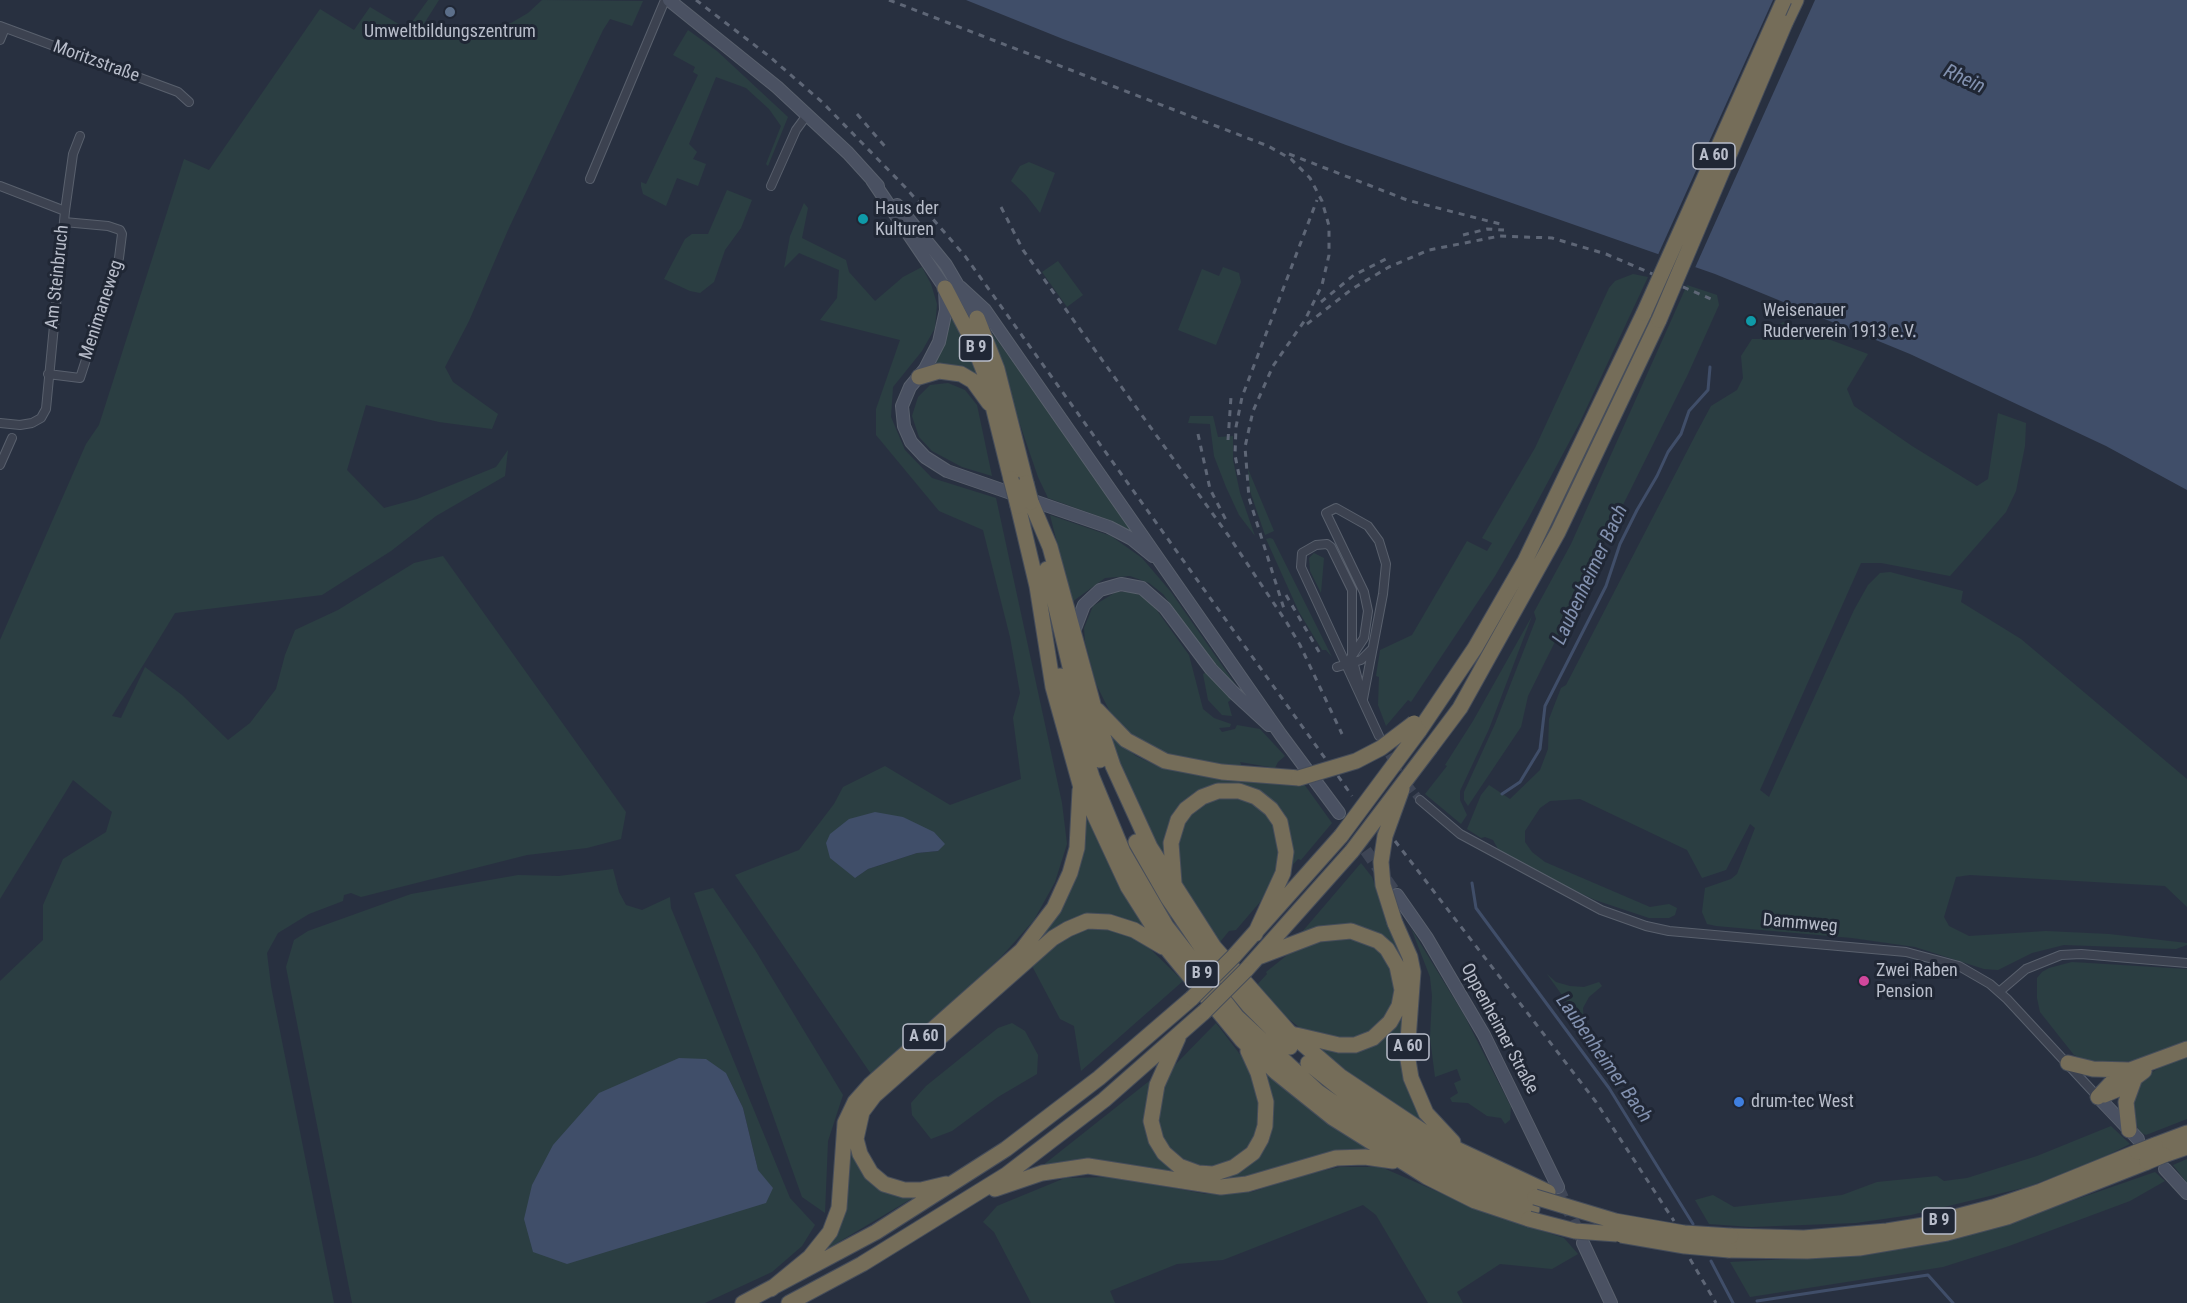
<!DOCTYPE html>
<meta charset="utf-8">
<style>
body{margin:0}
canvas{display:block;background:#283040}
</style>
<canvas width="2187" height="1303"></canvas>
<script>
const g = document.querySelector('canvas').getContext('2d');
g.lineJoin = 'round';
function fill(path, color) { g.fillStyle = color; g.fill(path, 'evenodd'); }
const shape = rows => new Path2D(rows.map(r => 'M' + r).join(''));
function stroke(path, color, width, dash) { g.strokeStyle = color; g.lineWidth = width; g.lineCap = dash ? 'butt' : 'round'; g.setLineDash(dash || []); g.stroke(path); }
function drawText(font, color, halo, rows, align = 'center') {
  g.font = font + ' "Roboto Condensed",sans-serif'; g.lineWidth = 6; g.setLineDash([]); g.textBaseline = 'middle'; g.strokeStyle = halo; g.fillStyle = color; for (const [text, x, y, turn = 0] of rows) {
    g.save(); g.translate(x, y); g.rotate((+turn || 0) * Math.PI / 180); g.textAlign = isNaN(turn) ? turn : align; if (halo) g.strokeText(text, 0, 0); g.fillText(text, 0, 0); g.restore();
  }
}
fill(shape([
 [428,0,439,0,420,30,442,40,472,30,511,23,528,13,542,0,643,1,632,26,610,19,603,30,508,230,469,321,445,367,453,382,498,414,492,429,439,422,366,405,347,470,384,508,417,499,496,467,508,450,505,476,436,516,391,551,322,595,175,613,112,716,121,718,145,667,182,695,228,740,250,723,276,689,285,655,295,630,338,610,414,563,443,556,626,812,621,839,587,848,527,855,361,897,351,893,344,895,343,901,309,914,278,933,267,953,271,986,334,1303,0,1303,0,981,43,940,43,905,63,859,106,832,112,812,73,780,0,899,0,640,86,444,99,425,184,159,209,170,320,9,354,30,370,7,407,29],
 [688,30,717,51,788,117,768,166,766,164,781,126,769,109,746,88,716,77,689,144,697,152,693,159,706,164,698,186,677,178,666,206,643,194,641,186,641,182,646,184,698,75,693,72,695,67,673,55],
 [1029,162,1055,173,1040,213,1026,195,1011,181,1020,166],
 [727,190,752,200,741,228,725,250,714,282,700,293,690,291,664,279,685,239,692,234,708,234],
 [804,203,808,208,802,238,846,260,849,272,875,301,903,277,922,267,931,284,937,304,935,328,922,351,893,387,891,417,905,450,932,478,996,498,1062,803,1067,844,1055,882,1034,920,1002,956,907,1044,871,1074,735,875,799,850,834,804,843,787,885,766,950,805,1021,779,1013,718,1020,693,1010,637,983,530,939,511,876,435,876,409,900,340,820,320,837,298,839,270,799,253,784,268,790,236],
 [903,817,939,851,917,853,868,869,855,878],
 [1058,261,1083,295,1067,307,1042,272],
 [1223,267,1239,273,1241,282,1216,345,1178,330,1202,269,1219,276],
 [1633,274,1648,277,1580,422,1528,519,1495,576,1411,702,1408,700,1386,726,1378,705,1379,677,1376,676,1380,650,1412,635,1467,541,1487,551,1492,543,1482,538,1535,448,1609,288,1615,281],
 [1687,285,1717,295,1719,305,1688,374,1528,696,1521,727,1468,806,1464,800,1464,792,1495,724,1536,619,1534,612,1571,544],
 [950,314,953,314,979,377,933,366],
 [1783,322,1868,354,1847,389,1854,406,1912,446,1977,486,1988,479,1998,413,2026,423,2025,446,2016,491,2006,512,1950,576,1881,563,1861,563,1760,790,1769,797,1854,610,1868,585,1880,573,1890,572,1963,591,1961,602,2021,639,2187,779,2187,907,2165,886,1970,875,1956,877,1944,917,1949,926,1969,936,2046,931,2109,934,2187,943,2187,945,2176,949,2064,945,2032,953,1998,970,1984,969,1915,947,1852,938,1716,926,1707,924,1702,912,1705,888,1731,879,1737,874,1755,828,1750,824,1726,870,1702,878,1687,850,1580,799,1550,801,1540,808,1525,831,1525,842,1532,852,1545,862,1650,907,1669,904,1677,908,1675,915,1669,918,1649,918,1595,900,1548,878,1510,859,1498,849,1493,840,1485,837,1481,838,1467,829,1481,795,1489,785,1510,799,1540,770,1548,749,1549,719,1561,688,1566,685,1697,432,1711,406,1737,390,1743,378,1741,356,1752,339,1760,339],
 [992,333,1133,528,1129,531,1109,520,1048,498,1038,477,989,334],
 [948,383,965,390,977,405,992,476,962,467,932,451,919,437,912,416,918,397,930,385],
 [1190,416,1213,416,1218,437,1233,436,1233,460,1240,493,1255,536,1239,515,1226,487,1214,456,1210,424,1188,423],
 [1248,469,1274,531,1265,535,1250,491],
 [1050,515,1111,536,1142,558,1171,592,1240,691,1215,666,1163,594,1149,583,1130,576,1105,578,1072,602],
 [1270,538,1273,539,1332,657,1326,650,1322,650,1299,612,1266,539],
 [1314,553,1324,558,1321,593,1310,571,1309,558],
 [1116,592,1132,592,1144,597,1153,605,1189,655,1203,709,1214,718,1231,724,1230,727,1219,728,1222,732,1235,729,1237,725,1260,729,1285,756,1278,762,1275,768,1240,762,1243,768,1162,754,1132,737,1112,716,1096,684,1085,642,1084,628,1093,606],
 [1532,616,1489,729,1460,791,1460,800,1467,815,1461,824,1425,794,1447,766,1445,765,1473,721],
 [1207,672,1232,699,1228,702,1232,716,1222,715,1208,700,1203,674],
 [1109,735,1136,756,1159,767,1230,780,1304,784,1332,823,1301,860,1298,859,1290,868,1270,800,1200,792,1163,856,1137,807],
 [1232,794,1258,803,1277,827,1280,865,1273,883,1260,902,1236,930,1229,931,1220,942,1181,885,1175,850,1188,815,1207,799],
 [1085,818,1088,818,1109,863,1147,929,1105,916,1080,918,1063,926,1021,959,873,1091,862,1105,853,1124,852,1141,856,1160,866,1176,882,1188,899,1195,916,1196,822,1252,840,1221,845,1186,847,1132,855,1109,870,1091,1018,960,1047,926,1067,892,1077,868],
 [1361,863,1372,877,1408,970,1410,988,1403,1047,1406,1080,1415,1103,1430,1128,1400,1112,1345,1074,1315,1047,1352,1050,1373,1043,1391,1030,1403,1007,1406,986,1402,965,1392,948,1372,932,1340,926,1296,939],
 [613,869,619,892,626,905,642,910,670,897,671,908,790,1198,815,1225,802,1246,772,1272,705,1303,352,1303,286,967,294,940,308,931,411,894,518,875,559,876],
 [726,1073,743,1108,758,1170],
 [713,888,755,950,843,1095,828,1141,825,1213,802,1197,694,893],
 [1107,924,1138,937,1183,981,1081,1071,1074,1026,1060,1019,1031,964,1079,927],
 [1411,928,1464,1015,1511,1107,1510,1120,1505,1124,1501,1118,1487,1116,1468,1103,1452,1102,1450,1098,1458,1093,1454,1083,1461,1080,1457,1069,1435,1077,1430,1038,1432,996,1430,977],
 [1340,936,1372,943,1391,964,1396,987,1393,1006,1377,1030,1346,1041,1304,1031,1276,1009,1255,987,1267,974,1266,972,1291,952,1302,946],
 [2072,962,2187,969,2187,1043,2137,1060,2117,1063,2086,1060,2074,1055,2040,1012,2037,998,2037,978,2042,972,2049,968],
 [1547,974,1556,982,1570,986,1584,987,1599,982,1602,986,1589,997,1583,1008,1584,1026],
 [1012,1023,1025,1031,1038,1055,1037,1074,998,1097,952,1131,931,1139,912,1115,911,1103,926,1086,998,1028],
 [1216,1023,1245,1061,1259,1092,1258,1134,1241,1156,1212,1169,1193,1167,1169,1151,1156,1124,1159,1094,1172,1068],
 [2187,1055,2187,1119,2146,1135,2139,1132,2132,1108,2137,1088,2147,1076,2163,1065],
 [1263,1071,1321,1117,1370,1151,1251,1178,1212,1182,1247,1167,1261,1152,1271,1132,1274,1111],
 [1153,1078,1148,1134,1198,1180,1042,1166],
 [2111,1126,2130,1144,2092,1163,2027,1187,1911,1215,1856,1223,1751,1227,1709,1224,1695,1200,1713,1195,1734,1207,1842,1195,1877,1182,1937,1176,1944,1181,1967,1178,2037,1156],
 [2187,1159,2187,1183,2173,1165],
 [1340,1167,1381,1167,1484,1212,1564,1238,1578,1254,1552,1269,1500,1264,1457,1292,1463,1303,1428,1303,1376,1215,1363,1205,1223,1260,1177,1264,1110,1291,1115,1303,1031,1303,994,1232,983,1222,997,1206,1065,1178,1112,1177,1206,1194,1252,1192,1303,1175],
 [2155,1172,2165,1181,2130,1201,2009,1246,1943,1267,1750,1297,1730,1262,1868,1255,1922,1245,1985,1231]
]), '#2b3e42');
fill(shape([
 [966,0,2187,0,2187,490,2106,446,1910,354,1715,274,1346,145,1063,39],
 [875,812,903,817,934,832,945,844,938,851,917,853,868,869,855,878,830,858,826,843,830,834,849,819],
 [679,1058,706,1059,726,1073,743,1108,758,1170,773,1188,766,1203,567,1264,533,1252,524,1219,532,1185,553,1145,599,1093]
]), '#404e69');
fill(shape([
 [1773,0,1815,0,1694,270,1657,257]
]), '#283040');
stroke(shape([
 [1502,794,1520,782,1540,749,1545,706,1606,586,1620,544,1637,510,1657,476,1668,452,1681,434,1689,411,1708,390,1710,367],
 [1472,883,1476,908,1609,1088,1693,1224],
 [1711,1261,1733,1303],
 [1757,1301,1928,1275,1953,1303]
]), '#404e69', 3);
stroke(shape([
 [1383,744,1401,776,1420,800]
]), '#3e4555', 8, [8, 4]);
stroke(shape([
 [1345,821,1397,895],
 [1558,1187,1581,1238]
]), '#3e4555', 12, [12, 6]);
const street = shape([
 [0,26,178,92,189,102],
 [0,40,5,28],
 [590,179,665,0],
 [0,186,65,211],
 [771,186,796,130,807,115],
 [48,374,80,378,119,258,122,234,120,230,108,226,64,222],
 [0,423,20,425,32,423,41,418,46,409,65,211,73,154,80,136],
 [0,465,12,438],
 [1346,665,1364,638,1368,611,1364,592,1326,513,1336,508,1368,526,1379,541,1386,564,1383,594,1363,699],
 [1337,667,1361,660,1372,649],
 [1362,696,1352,657,1352,590,1331,547,1327,544,1316,545,1302,553,1301,567,1379,736],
 [1420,800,1460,834,1601,910,1646,926,1669,931,1906,952,1959,966,1990,984,2007,999,2098,1097],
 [1999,992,2026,969,2061,955,2081,954,2187,963]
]);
const secondary = shape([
 [669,0,777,87,848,153,878,186],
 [872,180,945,288,946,310,939,342,925,369,910,387,902,406,904,426,911,442,925,457,947,471,1109,527,1132,539,1153,556],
 [897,205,946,265,977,318,984,323],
 [960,287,985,310,1281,735,1339,813],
 [1074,631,1084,605,1100,590,1121,584,1142,588,1165,608,1211,669,1233,692,1269,725],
 [1397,895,1427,938,1484,1035,1558,1187],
 [2098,1097,2138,1139],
 [2165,1169,2187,1193],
 [1583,1243,1611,1303]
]);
const highway = shape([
 [1785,23,1796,0],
 [945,288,970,336,985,374,1011,479],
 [977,318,997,369,1026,483],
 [919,377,939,371,961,374,973,381,989,403],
 [1031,502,1050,547,1096,715,1113,766,1150,847,1214,947,1289,1032,1340,1076,1433,1138,1548,1192],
 [1018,506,1037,586,1053,687,1080,784,1128,887,1168,950,1242,1040,1277,1073,1333,1118,1427,1177,1475,1201,1529,1219],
 [1047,569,1071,671,1100,760],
 [1060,676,1092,777,1123,852,1166,926,1237,1017,1318,1092,1388,1140,1448,1174,1532,1209],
 [1097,710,1126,740,1165,761,1222,772,1299,778],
 [1419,731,1475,648,1525,561,1644,313],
 [1430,748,1460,708,1558,532,1659,320],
 [1136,842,1168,898,1204,951,1249,1006,1290,1047],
 [1174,883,1171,843,1178,820,1186,809,1202,797,1218,791,1239,791,1256,797,1271,809,1280,822,1286,852,1283,873,1255,934],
 [1395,923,1410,957,1413,972,1407,1054,1411,1078,1426,1113,1453,1142],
 [1234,956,1341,836],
 [1261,956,1319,934,1351,931,1378,941,1387,949,1397,966,1402,990,1399,1006,1390,1022,1373,1038,1355,1045,1339,1045,1296,1035],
 [1246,970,1352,851],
 [1178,1038,1157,1085,1151,1121,1156,1140,1164,1153,1179,1166,1198,1173,1213,1174,1234,1167,1253,1153,1261,1139,1265,1126,1266,1102,1258,1073,1248,1051],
 [1308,1063,1369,1112,1407,1137,1470,1170,1535,1197],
 [2068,1063,2093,1069,2130,1070],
 [2104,1095,2123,1087,2144,1071],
 [2098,1097,2112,1082,2130,1070,2187,1049],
 [2129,1130,2126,1102,2134,1080],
 [2155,1145,2187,1133],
 [2164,1155,2187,1147],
 [946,1184,921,1190,904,1190,884,1184,871,1173,860,1154,856,1139,862,1112,874,1096,1053,938,1068,929,1087,921,1109,922,1134,930,1163,947],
 [995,1189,1042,1173,1088,1166,1221,1187,1247,1184,1336,1158,1365,1157,1393,1161],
 [1731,1236,1804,1238,1887,1231,1924,1225,1993,1207,2041,1191,2137,1152],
 [1729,1250,1807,1251,1859,1248,1947,1233,2007,1217,2147,1162],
 [771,1289,810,1257,830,1232,839,1208,845,1123,855,1102,871,1084,1022,950,1054,908,1070,873,1077,848,1080,790],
 [743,1303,876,1232,1006,1149,1099,1078,1192,998],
 [789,1303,862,1264,1006,1175,1104,1100,1204,1012]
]);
stroke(street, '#59606d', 10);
stroke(secondary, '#59606d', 14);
stroke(highway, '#464d5a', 17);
stroke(street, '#3c4250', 8);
stroke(secondary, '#4a5162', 12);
stroke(highway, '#756d59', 15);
stroke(shape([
 [696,0,770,57,822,102,906,188,965,256,1327,761],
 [889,0,1268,146,1291,159,1310,178,1322,201,1329,226,1329,255,1322,285,1305,320,1273,366,1253,411,1245,447,1249,498,1285,612],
 [857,114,888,150],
 [1289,154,1407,200,1500,224],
 [1001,207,1023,250,1228,535,1287,623,1300,645,1342,734],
 [1463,235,1487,229,1504,230],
 [1321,302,1354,275,1388,258],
 [1307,324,1352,289,1389,267,1429,250,1500,236,1552,238,1606,254,1711,299],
 [1198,434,1210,489,1227,522],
 [1228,440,1231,397],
 [1239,475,1235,455,1236,427,1242,397,1317,200],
 [1286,595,1322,657],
 [1338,776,1352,796],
 [1395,841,1596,1102,1674,1221],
 [1690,1259,1716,1303]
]), '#5e6676', 3, [6, 6]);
const highwayBridge = shape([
 [1644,313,1784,0],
 [1659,320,1785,23],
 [1011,479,1018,506],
 [1026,483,1031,502],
 [1299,778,1356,761,1381,748,1414,723],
 [1341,836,1419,731],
 [1352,851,1430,748],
 [1395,923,1383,885,1381,862,1385,836,1402,789],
 [1192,998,1234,956],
 [1204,1012,1246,970],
 [2137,1152,2155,1145],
 [2147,1162,2164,1155],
 [1535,1197,1615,1221,1684,1233,1731,1236],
 [1529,1219,1575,1231,1617,1234],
 [1621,1235,1685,1246,1729,1250]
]);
stroke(highwayBridge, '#464d5a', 17, []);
stroke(highwayBridge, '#756d59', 15);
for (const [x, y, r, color] of [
 [450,12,6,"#5c6f8a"],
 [863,219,6,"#0f9aa8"],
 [1751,321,6,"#0f9aa8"],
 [1864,981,6,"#d1479c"],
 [1739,1102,6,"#3f7fe0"]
]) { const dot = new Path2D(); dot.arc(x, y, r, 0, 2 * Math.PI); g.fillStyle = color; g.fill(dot); stroke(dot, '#202735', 2); }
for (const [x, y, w] of [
 [1714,156,42],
 [976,348,33],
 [1202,974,33],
 [924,1037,42],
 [1408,1047,42],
 [1939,1221,33]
]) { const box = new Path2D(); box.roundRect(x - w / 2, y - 13, w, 26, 4.5); g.fillStyle = '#202735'; g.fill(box); stroke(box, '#b8bdca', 1.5); }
drawText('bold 16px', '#b8bdca', null, [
 ["A 60",1714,156],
 ["B 9",976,348],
 ["B 9",1202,974],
 ["A 60",924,1037],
 ["A 60",1408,1047],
 ["B 9",1939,1221]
]);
drawText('18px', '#b8bdca', '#202735', [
 ["Umweltbildungszentrum",450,32,"center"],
 ["Haus der",875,209],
 ["Kulturen",875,230],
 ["Weisenauer",1763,311],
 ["Ruderverein 1913 e.V.",1763,332],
 ["Zwei Raben",1876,971],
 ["Pension",1876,992],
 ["drum-tec West",1751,1102]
], 'left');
drawText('18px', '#b8bdca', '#202735', [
 ["Moritzstraße",96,62,20],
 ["Am Steinbruch",58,277,-84],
 ["Menimaneweg",102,310,-72],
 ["Dammweg",1800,924,5],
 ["Oppenheimer Straße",1499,1029,62]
]);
drawText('italic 20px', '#8291af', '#202735', [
 ["Rhein",1964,80,25],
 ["Laubenheimer Bach",1591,575,-65],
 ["Laubenheimer Bach",1603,1059,55]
]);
</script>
